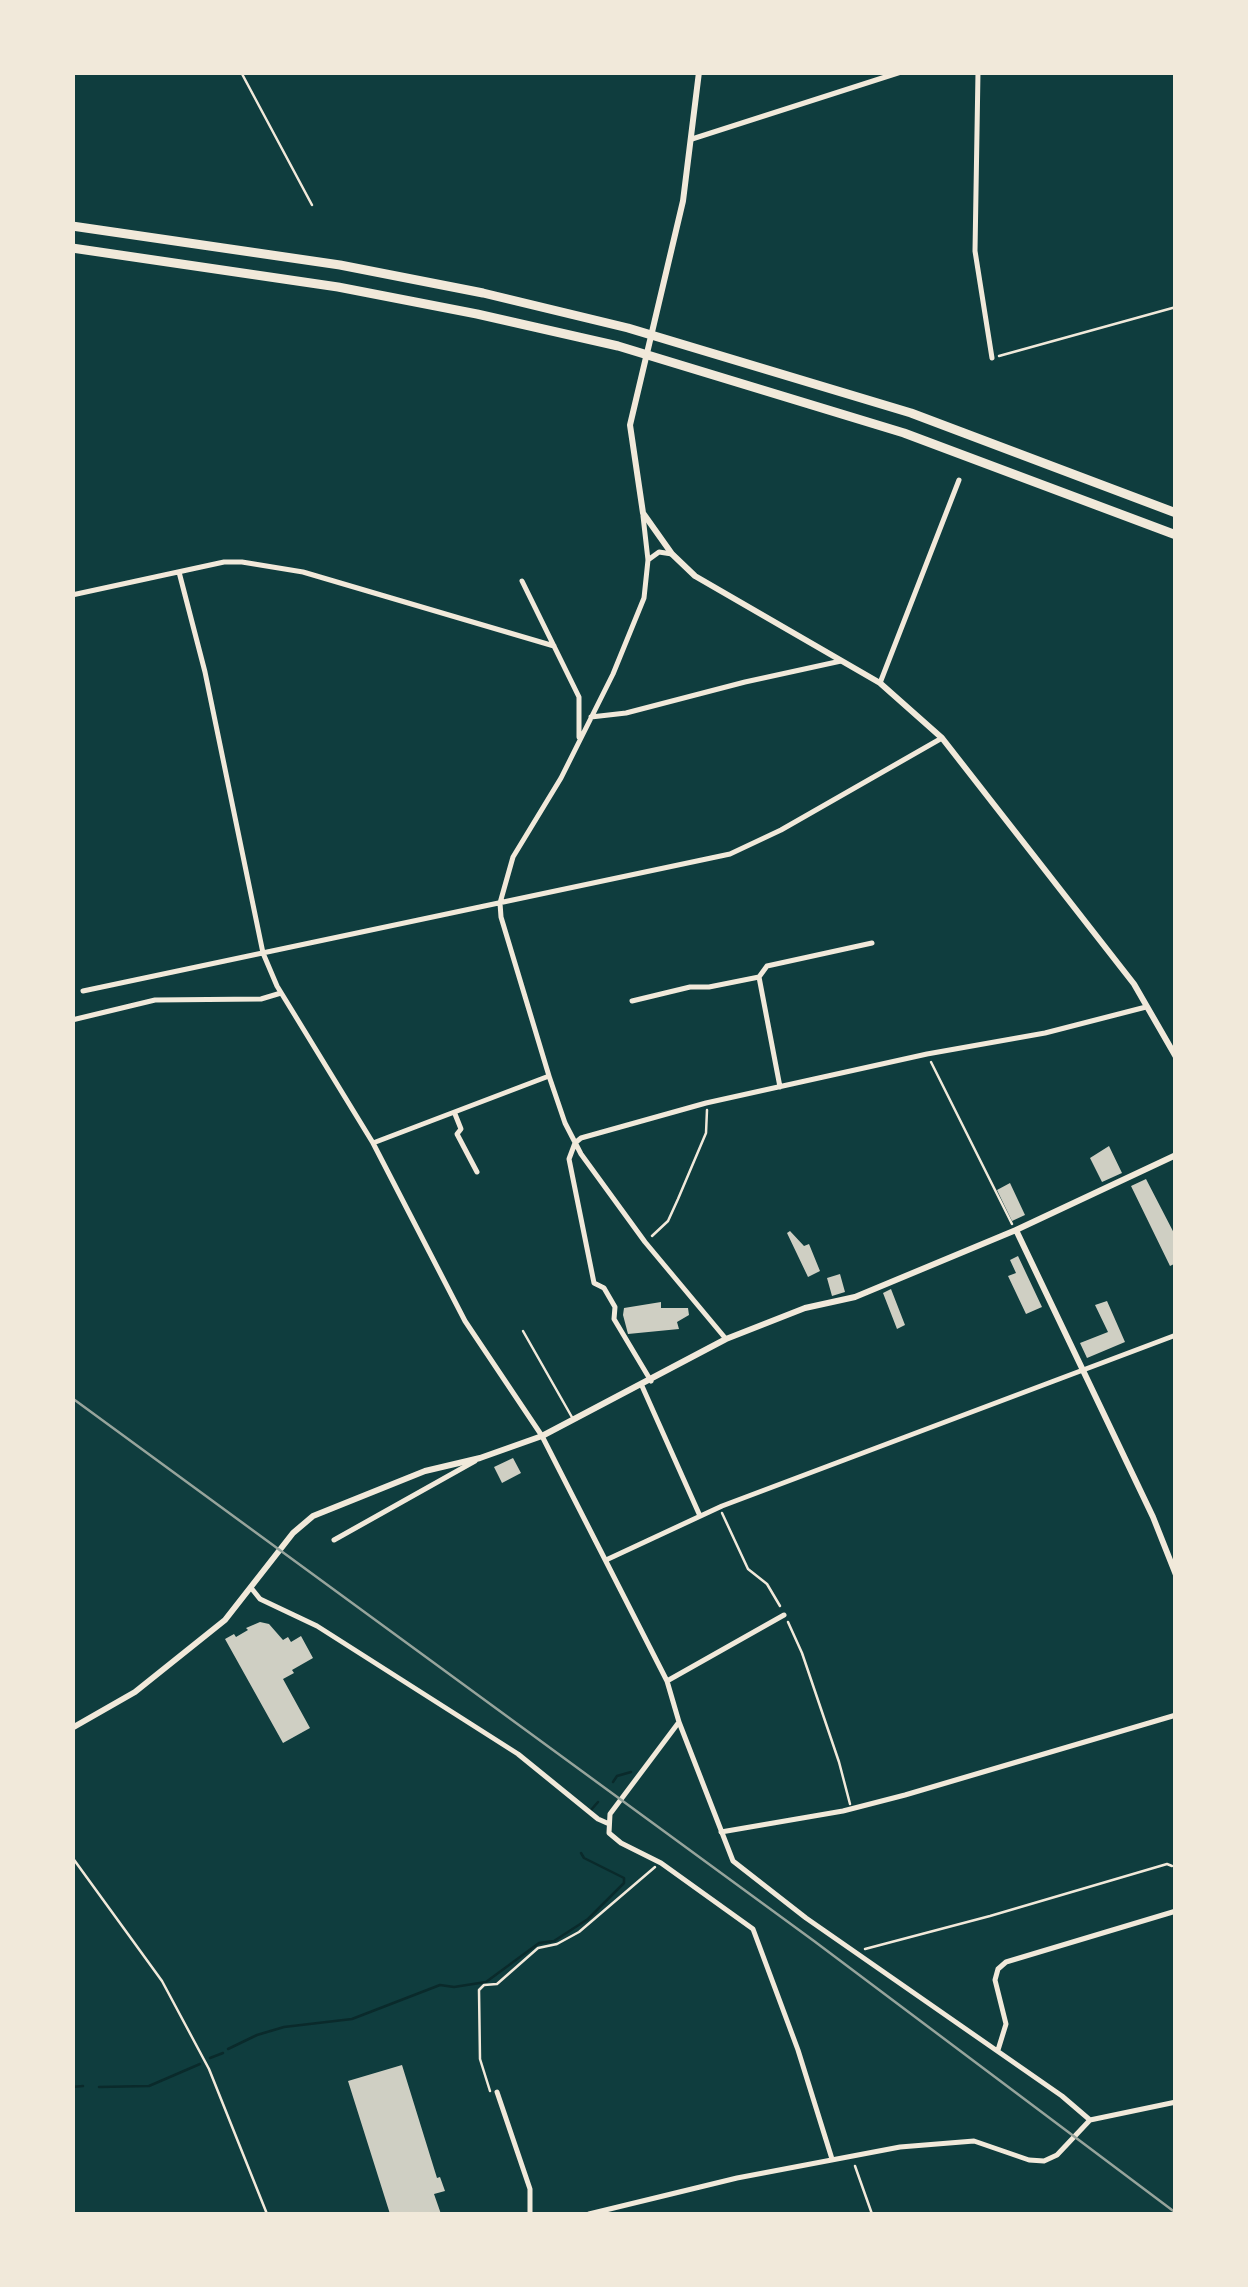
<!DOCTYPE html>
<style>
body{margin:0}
#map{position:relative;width:1248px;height:2287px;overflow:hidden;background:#0f3d3e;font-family:"Archivo Narrow",sans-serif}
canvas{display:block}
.frame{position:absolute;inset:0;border:75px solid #f1e9da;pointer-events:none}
</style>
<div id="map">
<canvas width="1248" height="2287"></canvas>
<div class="frame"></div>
</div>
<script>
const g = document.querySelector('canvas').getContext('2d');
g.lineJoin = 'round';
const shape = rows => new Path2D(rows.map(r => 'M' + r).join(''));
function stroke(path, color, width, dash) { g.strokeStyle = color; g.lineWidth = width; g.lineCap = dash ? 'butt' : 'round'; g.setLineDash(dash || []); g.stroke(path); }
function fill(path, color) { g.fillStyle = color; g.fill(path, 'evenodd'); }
stroke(shape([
 [613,1782,617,1776,631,1772],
 [591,1810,598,1802],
 [228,2049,257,2035,284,2027,352,2019,440,1985,454,1987,486,1982,539,1943,554,1941,588,1919,624,1883,624,1878,584,1858,581,1853],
 [210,2058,223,2053],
 [72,2087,83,2086],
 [99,2087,149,2086,200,2064]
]), '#0a2a2b', 2.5);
fill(shape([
 [1109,1146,1122,1173,1102,1182,1090,1158],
 [1146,1179,1176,1237,1176,1263,1170,1266,1131,1186],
 [1010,1183,1025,1215,1012,1221,997,1190],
 [790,1231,804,1246,809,1244,820,1271,808,1277,787,1233],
 [1018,1256,1042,1307,1026,1314,1008,1276,1016,1273,1010,1260],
 [840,1274,845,1292,832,1296,827,1278],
 [891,1289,905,1325,897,1329,883,1293],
 [1107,1301,1125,1342,1087,1358,1080,1343,1108,1332,1095,1305],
 [661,1302,661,1308,688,1308,689,1315,677,1322,679,1329,628,1334,623,1315,624,1308],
 [513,1458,521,1473,502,1483,494,1467],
 [260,1622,269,1624,283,1640,288,1637,291,1642,301,1636,313,1658,292,1670,294,1673,283,1679,310,1728,283,1743,225,1639,234,1634,236,1637,248,1630,246,1628],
 [402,2065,437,2178,440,2177,445,2191,434,2194,441,2214,390,2214,348,2081]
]), '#cfcfc3');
stroke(shape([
 [241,72,312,205],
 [999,356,1176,307],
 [931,1062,1012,1224],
 [652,1236,668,1221,678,1199,706,1133,707,1110],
 [722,1513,748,1569,767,1584,780,1606],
 [788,1622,802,1653,839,1762,850,1804],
 [72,1857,162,1981,209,2069,267,2214],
 [865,1949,990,1916,1167,1864,1172,1866],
 [490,2091,480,2059,479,1990,484,1985,497,1984,538,1948,557,1944,579,1932,655,1867],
 [855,2166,872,2214]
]), '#f1e9da', 2.5);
stroke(shape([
 [523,1331,573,1419]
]), '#f1e9da', 2.5);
stroke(shape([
 [978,72,975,251,992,358],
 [692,139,901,72],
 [643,516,648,560,644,598,613,674,561,778,513,857,500,903,501,917,549,1076,565,1123,581,1154,645,1242,726,1339],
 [648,560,659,552,672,554],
 [179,572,205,672,263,953,277,986,373,1143,465,1321,542,1436,667,1681,679,1722,733,1861,806,1918,1062,2096,1090,2120],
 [522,581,579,697,579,737],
 [72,595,224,562,242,562,303,572,554,646],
 [880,683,959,480],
 [591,717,626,713,745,682,841,661],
 [83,991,730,854,781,830,942,738],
 [632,1001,690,987,709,987,759,977],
 [72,1020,155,1000,261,999,281,993],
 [780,1087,759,977,767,966,872,943],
 [455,1114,461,1129,457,1134,477,1172],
 [373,1143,549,1076],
 [651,1381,614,1319,615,1307,604,1288,594,1283,569,1159,575,1143,581,1138,706,1103,927,1054,1045,1033,1146,1007],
 [642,1386,700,1516],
 [334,1540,475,1461],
 [606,1560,722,1506,1176,1335],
 [252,1589,260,1599,317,1626,518,1754,598,1819,607,1823],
 [667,1681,784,1615],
 [679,1722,610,1814,609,1833,621,1843,661,1863,753,1929,798,2050,832,2159],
 [721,1832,843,1811,905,1795,1176,1715],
 [998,2050,1006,2024,995,1980,998,1969,1006,1962,1176,1911],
 [497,2092,530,2189,530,2214],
 [1090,2120,1176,2102],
 [589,2214,737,2178,900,2147,974,2141,1029,2160,1044,2161,1057,2155,1090,2120]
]), '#f1e9da', 5);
stroke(shape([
 [699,72,683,201,630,425,643,513,672,554,695,576,880,683,942,738,1134,984,1176,1057],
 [1016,1230,1153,1517,1176,1575],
 [72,1728,135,1692,225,1620,293,1533,313,1516,425,1471,480,1458,542,1436,726,1339,805,1308,855,1297,1016,1230,1176,1155]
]), '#f1e9da', 6);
stroke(shape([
 [72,226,340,265,483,293,628,328,911,413,1176,513],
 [72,248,338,287,477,314,618,346,904,433,1176,535]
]), '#f1e9da', 9);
stroke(shape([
 [72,1398,814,1941,1176,2213]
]), '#97a49c', 2.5);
</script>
